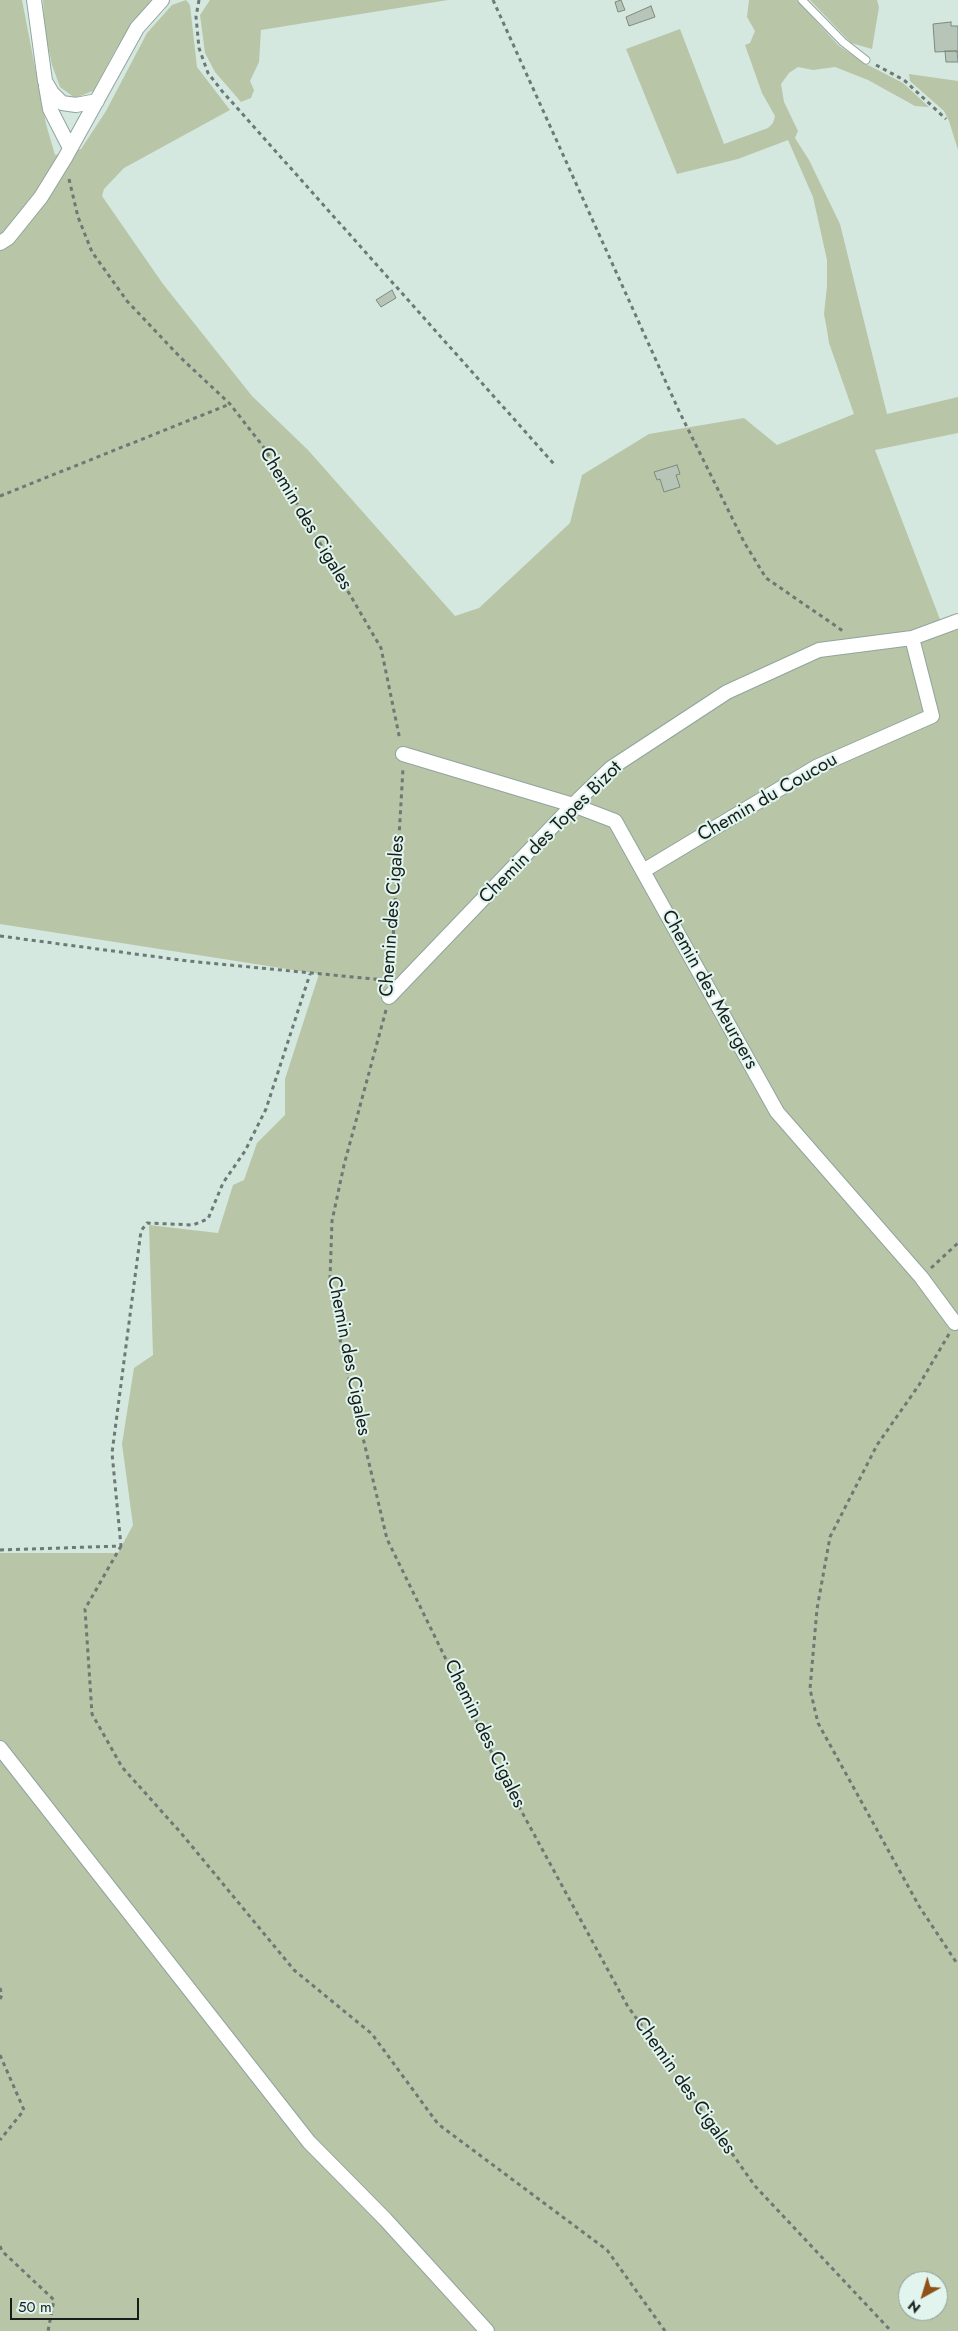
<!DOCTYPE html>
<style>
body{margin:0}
#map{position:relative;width:958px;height:2331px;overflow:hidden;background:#d4e8e0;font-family:Jost,sans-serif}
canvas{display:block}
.north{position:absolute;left:898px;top:2271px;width:50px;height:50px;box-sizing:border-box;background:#e1f5ee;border:1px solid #909f9a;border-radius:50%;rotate:219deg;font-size:14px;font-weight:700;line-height:20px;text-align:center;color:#161d1b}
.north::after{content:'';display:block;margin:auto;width:18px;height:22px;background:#8f5115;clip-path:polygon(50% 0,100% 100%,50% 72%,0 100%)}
.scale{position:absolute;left:10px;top:2298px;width:129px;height:22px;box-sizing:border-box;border:2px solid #161d1b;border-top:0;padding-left:6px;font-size:15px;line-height:18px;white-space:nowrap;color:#161d1b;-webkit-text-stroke:4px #e1f5ee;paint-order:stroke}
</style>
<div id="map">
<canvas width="958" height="2331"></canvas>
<div class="north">N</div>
<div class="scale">50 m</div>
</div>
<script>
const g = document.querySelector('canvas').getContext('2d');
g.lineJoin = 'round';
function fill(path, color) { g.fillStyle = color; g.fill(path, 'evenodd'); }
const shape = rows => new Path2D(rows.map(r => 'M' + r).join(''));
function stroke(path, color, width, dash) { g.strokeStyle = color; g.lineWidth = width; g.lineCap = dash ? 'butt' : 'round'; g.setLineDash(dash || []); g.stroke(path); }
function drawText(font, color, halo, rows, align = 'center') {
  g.font = font + ' Jost,sans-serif'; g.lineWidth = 4; g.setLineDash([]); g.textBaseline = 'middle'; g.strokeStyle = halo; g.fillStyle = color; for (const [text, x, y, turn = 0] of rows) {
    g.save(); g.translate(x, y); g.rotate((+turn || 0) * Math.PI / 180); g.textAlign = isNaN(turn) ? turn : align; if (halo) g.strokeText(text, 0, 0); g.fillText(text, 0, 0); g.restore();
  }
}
fill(shape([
 [0,0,22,0,46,124,55,155,81,149,106,111,147,33,172,5,186,0,190,5,197,67,230,110,124,168,104,189,102,196,163,284,252,396,308,450,455,616,479,608,570,523,582,475,649,434,744,418,777,445,854,414,829,343,827,330,824,314,827,286,827,260,813,197,788,140,738,159,677,174,626,49,680,29,724,144,768,128,773,123,775,116,762,93,745,45,750,43,755,31,747,17,749,0,797,0,838,45,864,63,903,83,929,107,915,106,868,80,835,67,813,70,798,67,789,73,781,84,784,102,798,131,795,138,809,160,840,224,887,414,958,397,958,433,875,450,941,622,958,615,958,2331,0,2331,0,1553,118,1553,133,1525,122,1444,134,1368,153,1355,149,1225,218,1233,233,1185,244,1180,257,1143,285,1115,285,1079,319,974,0,924],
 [908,2281,938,2281,938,2311,908,2311],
 [43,0,151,0,116,49,93,91,75,98,60,87,52,65,45,32],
 [210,0,448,0,261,30,259,62,250,81,254,90,251,98,241,102,215,72,205,53,200,15],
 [810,0,877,0,879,7,872,49,851,43],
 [909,74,958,81,958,150,949,121,944,111,910,81]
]), '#b8c5a7');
const building = shape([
 [621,0,625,10,618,12,615,2,621,0],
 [651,6,655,17,629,26,626,17,651,6],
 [951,22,951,26,958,26,958,53,957,51,935,52,933,24,951,22],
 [945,51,957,51,958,62,946,62,945,51],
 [392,290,396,298,381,307,376,300,392,290],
 [677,465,680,474,676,475,680,487,664,492,660,479,657,480,654,472,677,465]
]);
fill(building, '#b7c5b9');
stroke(building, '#7d8a7e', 1);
const lane = shape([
 [802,0,843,42,866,60]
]);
const street = shape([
 [34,0,45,81,52,93,62,103,76,105,97,101],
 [46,86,50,109,70,148],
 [0,243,8,238,41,197,65,158,137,28,162,0],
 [403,754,573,805,615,821,777,1112,921,1277,955,1323],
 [643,871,816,767,932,716,912,638],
 [389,997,573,805,611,768,727,692,819,650,912,638,958,621],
 [0,1748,309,2142,385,2219,487,2331]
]);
stroke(lane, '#91a49d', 9);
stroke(street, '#91a49d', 16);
stroke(shape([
 [199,0,196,17,199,48,208,73,222,91,554,464],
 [493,0,679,411,744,542,766,578,843,631],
 [876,65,904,80,946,119],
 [69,179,78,217,92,252,127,301,180,357,230,404,265,449,381,648,400,740],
 [0,496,230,404],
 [0,936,188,961,384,980],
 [391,974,403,768],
 [386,1010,344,1165,332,1221,330,1279,341,1345,387,1539,511,1792,627,2005,755,2186,891,2331],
 [931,1268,958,1243],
 [949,1334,919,1385,877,1445,830,1537,817,1609,810,1689,818,1723,919,1906,958,1965],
 [121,1546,85,1609,92,1714,122,1767,181,1833,294,1970,372,2034,438,2124,607,2250,665,2331],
 [0,1550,121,1546,112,1453,141,1231,147,1223,193,1225,208,1219,223,1183,245,1151,266,1109,310,974],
 [0,1988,2,1995,0,1999],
 [0,2055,24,2110,0,2140],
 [0,2246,2,2251,54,2300,48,2331]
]), '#6c7974', 3, [4, 4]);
stroke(lane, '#fff', 7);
stroke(street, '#fff', 14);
drawText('19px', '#161d1b', '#e1f5ee', [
 ["Chemin des Cigales",305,519,59],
 ["Chemin du Coucou",768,798,-30],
 ["Chemin des Topes Bizot",551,833,-45],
 ["Chemin des Cigales",393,916,-86],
 ["Chemin des Meurgers",709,990,61],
 ["Chemin des Cigales",348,1356,79],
 ["Chemin des Cigales",484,1734,64],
 ["Chemin des Cigales",684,2086,55]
]);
</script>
